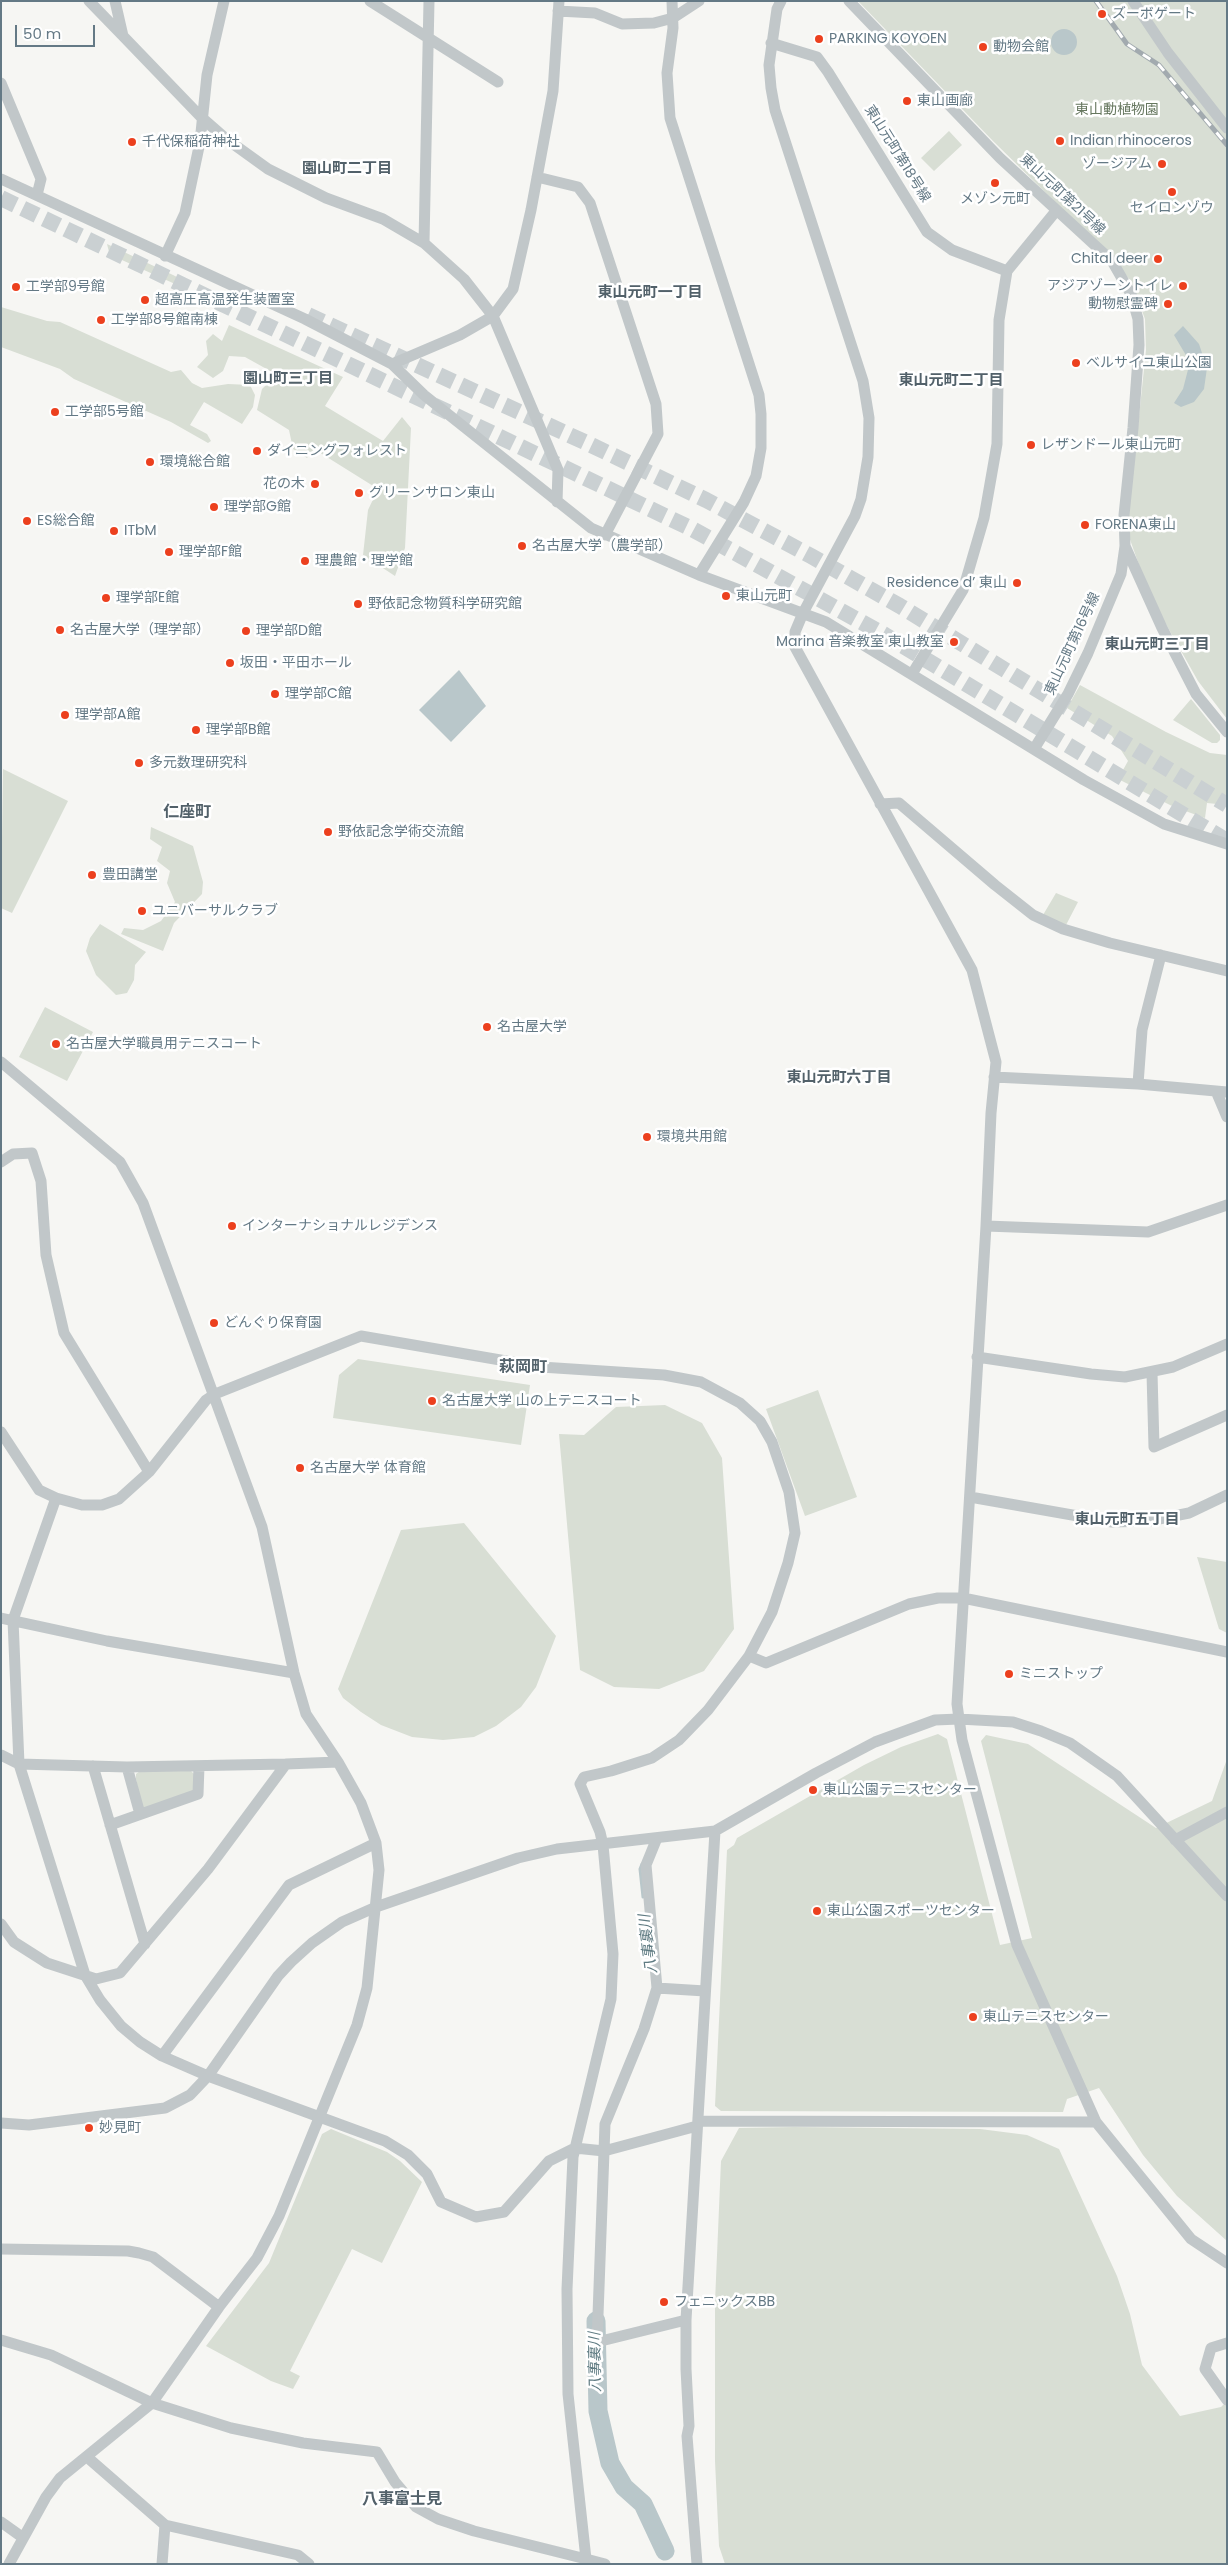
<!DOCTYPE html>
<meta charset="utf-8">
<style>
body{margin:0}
#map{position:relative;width:1228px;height:2565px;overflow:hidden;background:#f6f6f3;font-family:Poppins,sans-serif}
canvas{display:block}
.frame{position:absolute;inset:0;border:2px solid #647985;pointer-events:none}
.scale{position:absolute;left:15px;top:25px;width:80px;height:22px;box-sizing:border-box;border:2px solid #647985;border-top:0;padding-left:6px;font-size:15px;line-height:18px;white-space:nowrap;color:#647985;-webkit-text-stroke:4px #fff;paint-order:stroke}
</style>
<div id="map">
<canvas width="1228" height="2565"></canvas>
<div class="frame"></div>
<div class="scale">50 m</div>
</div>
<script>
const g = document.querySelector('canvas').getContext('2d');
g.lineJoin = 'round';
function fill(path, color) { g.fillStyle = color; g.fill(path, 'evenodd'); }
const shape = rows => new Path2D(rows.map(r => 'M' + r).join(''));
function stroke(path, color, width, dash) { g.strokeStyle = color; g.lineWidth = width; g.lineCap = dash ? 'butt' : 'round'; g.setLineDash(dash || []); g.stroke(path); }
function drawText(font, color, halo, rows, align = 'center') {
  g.font = font + ' Poppins,"Noto Sans JP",sans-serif'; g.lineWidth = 5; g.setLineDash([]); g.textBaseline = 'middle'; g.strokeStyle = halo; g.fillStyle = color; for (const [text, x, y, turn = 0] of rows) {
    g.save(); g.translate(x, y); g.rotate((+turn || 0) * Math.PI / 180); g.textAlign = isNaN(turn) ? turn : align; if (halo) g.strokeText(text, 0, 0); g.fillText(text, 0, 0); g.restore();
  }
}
fill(shape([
 [858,1,1227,1,1227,719,1198,681,1150,596,1127,531,1146,350,1145,319,1131,281,1103,249,993,141],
 [949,131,962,145,934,171,921,158],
 [107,244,173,275,185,281,175,284,113,256,109,252],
 [1,307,47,321,60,322,171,372,181,370,192,383,202,388,228,384,250,385,255,395,253,407,242,424,204,402,190,425,207,434,211,441,208,443,171,422,74,379,60,369,1,347],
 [229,325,343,377,325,406,383,441,402,417,411,428,405,548,395,576,363,555,368,510,378,489,314,449,307,458,293,449,289,430,257,410,262,389,269,382,272,372,245,357,229,356,223,371,213,378,197,367,208,355,206,341,213,334,222,341],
 [1080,685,1166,732,1210,753,1227,755,1227,805,1207,803,1205,818,1174,807,1118,779,1128,761,1112,736,1067,708],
 [1191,699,1220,735,1220,740,1217,743,1212,743,1173,720],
 [3,769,68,801,12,913,1,908],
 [151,827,193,846,203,882,202,894,174,923,163,951,121,934,124,928,143,930,161,921,175,902,167,883,170,871,157,861,162,847,150,839],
 [1056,893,1078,902,1066,925,1043,915],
 [100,924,146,952,135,965,134,980,127,993,116,995,96,975,86,951,90,938],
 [45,1007,93,1032,67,1081,19,1057],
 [358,1359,530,1385,521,1445,333,1418,339,1375],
 [818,1390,857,1497,805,1516,766,1409],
 [665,1405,702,1423,722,1458,734,1629,704,1671,659,1689,614,1687,580,1670,559,1434,584,1435,616,1407],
 [464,1523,556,1636,536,1687,521,1707,496,1726,474,1737,443,1740,412,1737,381,1725,361,1712,343,1698,338,1689,401,1530],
 [1197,1557,1227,1562,1227,1633,1219,1629],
 [938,1734,947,1739,1000,1945,1032,1938,981,1741,986,1735,1028,1744,1156,1828,1212,1801,1227,1759,1227,2241,1177,2196,1143,2155,1099,2088,1067,2099,1063,2112,721,2111,715,2106,727,1850,734,1845,737,1838,864,1765,901,1747],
 [140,1771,191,1771,195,1775,195,1789,191,1793,142,1810,136,1779,136,1774],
 [794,2127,980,2129,1027,2135,1059,2149,1117,2276,1130,2314,1142,2365,1180,2416,1221,2407,1227,2401,1227,2564,725,2564,719,2546,715,2461,715,2302,721,2161,739,2128],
 [331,2129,387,2152,400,2161,422,2182,382,2263,352,2249,290,2371,300,2376,293,2389,271,2381,206,2346,269,2263,322,2134]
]), '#d8ded4');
fill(shape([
 '1051 42a13 13 0 1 1 26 0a13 13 0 1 1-26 0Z',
 [1183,326,1199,344,1207,368,1204,389,1194,402,1181,407,1174,403,1183,389,1190,362,1174,335],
 [459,670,486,706,451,742,419,710]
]), '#b9c7ca');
stroke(shape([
 [642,1864,640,1869,643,1897]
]), '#b9c7ca', 3);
stroke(shape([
 [596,2321,598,2411,610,2463,624,2487,643,2504,665,2551]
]), '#b9c7ca', 19);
stroke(shape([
 [1,198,692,529,885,635,1227,841],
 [308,315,589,444,706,500,811,556,900,606,1227,805]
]), '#cad0d2', 16, [16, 8]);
stroke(shape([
 [89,1,122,35],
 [115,1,123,36,201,117,225,138,268,169,326,198,383,219,424,243,464,279,493,316,558,470,557,502],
 [370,1,498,82],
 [672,1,673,28,667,73,670,118,759,395,761,414,761,448,756,476,744,502,699,575],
 [781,1,777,9,769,65,771,88,775,110,863,381,869,418,868,457,861,499,855,516,803,613,795,632,795,647,972,970,996,1062,991,1113,986,1226,957,1704,962,1740,1017,1945,1096,2122,1191,2239,1227,2263],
 [849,1,1000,158,1112,261,1131,294,1138,319,1139,345,1133,428,1124,515,1125,546,1162,628,1196,694,1227,732],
 [1133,1,1168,53,1227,128],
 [558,11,595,13,622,24,654,23,673,18,699,1],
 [771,43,817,57,828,72,927,232,952,250,1007,271],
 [1,83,41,179,37,195],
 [537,177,578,187,590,203,656,404,658,434,605,535],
 [1,179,305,319,392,364,424,395,591,528,699,575,826,622,1084,780,1164,824,1227,844],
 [424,243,429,1],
 [165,256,185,213,200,142,207,75,224,1],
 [392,364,460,335,493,316,513,289,531,210,553,91,559,1],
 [912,674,963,590,984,518,997,444,999,320,1007,271,1056,211],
 [1034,749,1068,694,1088,653,1121,574,1125,546],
 [880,804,899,803,995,885,1033,915,1063,929,1110,943,1227,971],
 [1,1062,120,1162,143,1203,262,1527,294,1673,306,1714,338,1762,361,1803,376,1843,379,1870,367,1988,357,2025,279,2216,257,2258,219,2307,152,2403,60,2478,46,2497,9,2564],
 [994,1077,1138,1084,1227,1092],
 [1138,1084,1142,1030,1161,955],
 [1216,1091,1227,1117],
 [1,1162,13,1154,32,1153,41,1181,46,1255,64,1333,149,1472],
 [986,1226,1148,1232,1227,1205],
 [977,1357,1091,1374,1125,1377,1173,1367,1227,1344],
 [1152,1373,1154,1447,1227,1415],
 [1,1432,39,1490,56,1498],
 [970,1497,1112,1522,1149,1521,1189,1513,1227,1495],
 [1,1618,107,1641,294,1673],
 [1,1755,19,1764,127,1767,286,1764],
 [93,1766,145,1944],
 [127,1767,140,1814],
 [110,1825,198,1794,199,1766],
 [657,1838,646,1865,657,1988,705,1991],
 [1175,1840,1227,1812],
 [1,1924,14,1942,47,1963,96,1979,120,1973,208,1869,286,1764,338,1762],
 [657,1988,644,2029,605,2124,597,2342,686,2320],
 [162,2056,289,1885,376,1843],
 [698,2121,1096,2122],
 [1,2123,29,2125,165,2108,190,2095,208,2076,278,1976,291,1962,312,1943,342,1922,376,1907,518,1858,557,1849,715,1831,816,1773,875,1742,935,1720,959,1719,1013,1722,1041,1731,1070,1743,1117,1776,1227,1896],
 [697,2126,604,2151,575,2148,549,2161,504,2212,476,2217,441,2202,427,2174,408,2155,385,2141,208,2076,162,2056,140,2042,121,2026,100,2000,85,1975,19,1764,13,1620,56,1498,82,1505,102,1505,119,1499,149,1472,206,1400,215,1394,361,1336,541,1367,664,1375,701,1382,740,1403,760,1421,772,1442,789,1492,795,1533,788,1563,772,1612,749,1656,766,1663,909,1604,938,1598,963,1598,1227,1652],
 [1,2249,128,2251,139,2253,153,2257,219,2307],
 [1,2340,51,2355,152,2403,231,2428,303,2443,377,2452,395,2482,416,2507,438,2519,474,2531,586,2559,588,2564],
 [1227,2343,1211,2348,1205,2369,1227,2400],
 [87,2457,165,2525,298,2555,309,2564],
 [1,2522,22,2537],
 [162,2564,165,2525],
 [605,2564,586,2559,568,2394,567,2289,573,2157,611,1999,613,1954,603,1845,600,1832,580,1784,584,1777,611,1771,652,1758,679,1740,708,1710,749,1656],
 [697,2564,687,2436,689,2426,686,2369,686,2320,715,1831]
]), '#c1c7c9', 11);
const rail = shape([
 [1096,1,1127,44,1159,65,1227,145]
]);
stroke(rail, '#a2aaaf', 5);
stroke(rail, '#fff', 3, [9]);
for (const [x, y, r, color] of [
 [1102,14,5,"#ec401e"],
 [819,39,5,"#ec401e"],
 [983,47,5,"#ec401e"],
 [907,101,5,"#ec401e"],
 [1060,141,5,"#ec401e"],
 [132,142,5,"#ec401e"],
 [1162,164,5,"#ec401e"],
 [995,183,5,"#ec401e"],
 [1172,192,5,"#ec401e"],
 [1158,259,5,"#ec401e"],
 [1183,286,5,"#ec401e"],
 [16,287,5,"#ec401e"],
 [145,300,5,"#ec401e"],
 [1168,304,5,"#ec401e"],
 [101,320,5,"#ec401e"],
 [1076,363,5,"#ec401e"],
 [55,412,5,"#ec401e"],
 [1031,445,5,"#ec401e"],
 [257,451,5,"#ec401e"],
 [150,462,5,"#ec401e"],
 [315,484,5,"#ec401e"],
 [359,493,5,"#ec401e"],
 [214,507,5,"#ec401e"],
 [27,521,5,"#ec401e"],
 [1085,525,5,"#ec401e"],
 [114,531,5,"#ec401e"],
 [522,546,5,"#ec401e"],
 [169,552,5,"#ec401e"],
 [305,561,5,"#ec401e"],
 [1017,583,5,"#ec401e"],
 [726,596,5,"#ec401e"],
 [106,598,5,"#ec401e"],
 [358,604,5,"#ec401e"],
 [60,630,5,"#ec401e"],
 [246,631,5,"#ec401e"],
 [954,642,5,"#ec401e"],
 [230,663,5,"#ec401e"],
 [275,694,5,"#ec401e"],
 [65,715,5,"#ec401e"],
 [196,730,5,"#ec401e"],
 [139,763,5,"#ec401e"],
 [328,832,5,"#ec401e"],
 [92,875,5,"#ec401e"],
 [142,911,5,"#ec401e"],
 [487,1027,5,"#ec401e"],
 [56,1044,5,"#ec401e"],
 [647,1137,5,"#ec401e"],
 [232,1226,5,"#ec401e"],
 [214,1323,5,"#ec401e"],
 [432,1401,5,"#ec401e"],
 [300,1468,5,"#ec401e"],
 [1009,1674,5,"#ec401e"],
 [813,1790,5,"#ec401e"],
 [817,1911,5,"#ec401e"],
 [973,2017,5,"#ec401e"],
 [89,2128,5,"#ec401e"],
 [664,2302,5,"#ec401e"]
]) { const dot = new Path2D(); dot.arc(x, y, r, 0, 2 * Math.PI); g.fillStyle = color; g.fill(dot); stroke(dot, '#fff', 2); }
drawText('14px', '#647985', '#fff', [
 ["ズーボゲート",1112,14],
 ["PARKING KOYOEN",829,39],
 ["動物会館",993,47],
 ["東山画廊",917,101],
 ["Indian rhinoceros",1070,141],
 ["千代保稲荷神社",142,142],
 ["ゾージアム",1152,164,"right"],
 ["メゾン元町",995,199,"center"],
 ["セイロンゾウ",1172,208,"center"],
 ["Chital deer",1148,259,"right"],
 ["アジアゾーントイレ",1173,286,"right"],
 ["工学部9号館",26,287],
 ["超高圧高温発生装置室",155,300],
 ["動物慰霊碑",1158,304,"right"],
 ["工学部8号館南棟",111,320],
 ["ベルサイユ東山公園",1086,363],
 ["工学部5号館",65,412],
 ["レザンドール東山元町",1041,445],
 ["ダイニングフォレスト",267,451],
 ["環境総合館",160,462],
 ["花の木",305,484,"right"],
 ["グリーンサロン東山",369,493],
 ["理学部G館",224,507],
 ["ES総合館",37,521],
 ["FORENA東山",1095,525],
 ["ITbM",124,531],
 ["名古屋大学（農学部）",532,546],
 ["理学部F館",179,552],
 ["理農館・理学館",315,561],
 ["Residence d’ 東山",1007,583,"right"],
 ["東山元町",736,596],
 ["理学部E館",116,598],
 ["野依記念物質科学研究館",368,604],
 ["名古屋大学（理学部）",70,630],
 ["理学部D館",256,631],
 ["Marina 音楽教室 東山教室",944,642,"right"],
 ["坂田・平田ホール",240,663],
 ["理学部C館",285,694],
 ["理学部A館",75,715],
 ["理学部B館",206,730],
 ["多元数理研究科",149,763],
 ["野依記念学術交流館",338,832],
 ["豊田講堂",102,875],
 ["ユニバーサルクラブ",152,911],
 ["名古屋大学",497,1027],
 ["名古屋大学職員用テニスコート",66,1044],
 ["環境共用館",657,1137],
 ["インターナショナルレジデンス",242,1226],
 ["どんぐり保育園",224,1323],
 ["名古屋大学 山の上テニスコート",442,1401],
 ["名古屋大学 体育館",310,1468],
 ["ミニストップ",1019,1674],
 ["東山公園テニスセンター",823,1790],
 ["東山公園スポーツセンター",827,1911],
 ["東山テニスセンター",983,2017],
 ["妙見町",99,2128],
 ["フェニックスBB",674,2302]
], 'left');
drawText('14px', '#66775f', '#fff', [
 ["東山動植物園",1117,110]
]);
drawText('14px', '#647985', '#fff', [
 ["東山元町第18号線",897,154,58],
 ["東山元町第21号線",1062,195,43],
 ["東山元町第16号線",1073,644,-65]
]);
drawText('bold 15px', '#52616a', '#fff', [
 ["園山町二丁目",347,169],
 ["東山元町一丁目",650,293],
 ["園山町三丁目",288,379],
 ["東山元町二丁目",951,381],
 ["東山元町三丁目",1157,645],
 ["東山元町六丁目",839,1078],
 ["東山元町五丁目",1127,1520]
]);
drawText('italic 15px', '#5f7b82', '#fff', [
 ["八事裏川",649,1944,-97],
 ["八事裏川",596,2362,-91]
]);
drawText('bold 16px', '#52616a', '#fff', [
 ["仁座町",187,813],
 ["萩岡町",523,1368],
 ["八事富士見",402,2500]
]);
</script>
